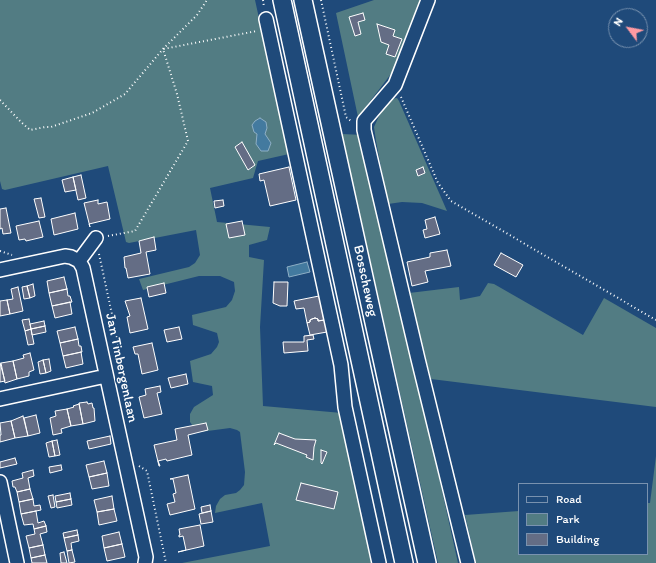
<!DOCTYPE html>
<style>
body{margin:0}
#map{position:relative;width:656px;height:563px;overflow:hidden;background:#1f4a7a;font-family:Itim,sans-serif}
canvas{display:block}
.legend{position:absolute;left:518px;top:483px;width:130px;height:72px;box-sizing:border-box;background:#1f4a7a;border:1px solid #7992af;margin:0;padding:5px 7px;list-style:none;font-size:12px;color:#fff}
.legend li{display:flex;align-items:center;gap:8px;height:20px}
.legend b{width:20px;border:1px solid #7992af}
.north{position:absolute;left:608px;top:8px;width:40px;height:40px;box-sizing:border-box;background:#1f4a7a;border:1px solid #7992af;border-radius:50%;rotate:302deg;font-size:11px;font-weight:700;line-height:16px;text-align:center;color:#fff}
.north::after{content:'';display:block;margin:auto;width:14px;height:18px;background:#ff9aa2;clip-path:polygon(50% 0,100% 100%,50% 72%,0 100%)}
</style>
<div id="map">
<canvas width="656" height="563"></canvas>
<ul class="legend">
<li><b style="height:5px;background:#1f4a7a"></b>Road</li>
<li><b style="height:11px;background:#527c83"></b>Park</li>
<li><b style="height:11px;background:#646d85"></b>Building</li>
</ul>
<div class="north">N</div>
</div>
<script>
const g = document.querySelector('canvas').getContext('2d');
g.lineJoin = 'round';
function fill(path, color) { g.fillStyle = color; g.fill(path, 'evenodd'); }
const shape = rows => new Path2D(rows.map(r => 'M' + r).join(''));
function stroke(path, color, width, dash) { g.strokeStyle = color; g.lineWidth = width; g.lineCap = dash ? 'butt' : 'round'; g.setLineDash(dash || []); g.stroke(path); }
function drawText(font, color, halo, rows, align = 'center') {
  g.font = font + ' Itim,sans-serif'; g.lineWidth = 3.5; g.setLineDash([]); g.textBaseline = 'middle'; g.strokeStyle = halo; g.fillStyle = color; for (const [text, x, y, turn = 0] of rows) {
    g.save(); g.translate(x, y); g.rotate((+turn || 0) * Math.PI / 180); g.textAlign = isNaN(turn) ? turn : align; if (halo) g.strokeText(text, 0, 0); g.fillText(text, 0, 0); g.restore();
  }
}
fill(shape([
 [0,0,255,0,289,154,258,161,253,178,210,188,217,222,270,227,267,240,249,245,249,257,264,260,260,327,263,406,342,413,375,563,182,563,270,546,262,503,215,513,216,506,220,499,225,495,236,493,240,490,244,485,245,472,240,432,237,430,230,428,200,432,195,429,190,422,190,414,194,407,213,395,212,386,193,382,190,361,211,354,217,347,219,342,217,333,193,325,192,315,226,307,232,300,235,291,234,282,220,276,199,276,143,290,139,279,189,267,195,263,200,255,196,230,129,243,126,242,108,166,5,190,2,189,0,181],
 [374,0,420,0,394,70,358,117,336,13],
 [397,98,399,101,447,211,422,203,402,202,388,204,376,141,374,127,379,116,390,99],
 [342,134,363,135,458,563,438,563],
 [488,283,494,284,583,335,604,298,656,328,656,407,431,379,409,293,459,287,460,300,480,296],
 [656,456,656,563,476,563,465,515,519,511,519,554,647,554,647,503,650,503]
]), '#527c83');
const water = shape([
 [260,118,266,122,267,128,265,134,271,143,268,151,261,151,256,144,257,134,254,132,252,125,255,121,260,118],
 [307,262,310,272,289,277,287,267,307,262]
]);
fill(water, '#437a9f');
stroke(water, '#8eafc5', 1);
const building = shape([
 [363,13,365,20,358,22,361,34,355,36,349,17,363,13],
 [377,24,395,30,393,36,402,39,395,57,386,54,389,45,381,42,377,24],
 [242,142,255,165,248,170,235,147,242,142],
 [289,167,296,200,270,206,264,180,260,181,259,174,289,167],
 [423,167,425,173,418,176,416,170,423,167],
 [81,175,86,198,78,200,73,177,81,175],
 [73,177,76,190,65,192,62,180,73,177],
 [41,198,45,217,39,218,34,199,41,198],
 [98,200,98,204,107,202,110,219,89,224,90,227,84,203,98,200],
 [223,200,224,206,215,208,214,201,223,200],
 [6,208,11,233,3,234,2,228,0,229,0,209,6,208],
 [75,213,78,229,54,235,51,219,75,213],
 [435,217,440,234,425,238,423,230,427,229,425,220,435,217],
 [39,221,43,237,26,241,25,239,19,240,16,226,39,221],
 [242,221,245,235,229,238,226,224,242,221],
 [154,237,156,250,146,252,150,274,128,278,126,268,125,268,124,257,141,253,139,241,154,237],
 [447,250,451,266,425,271,428,282,412,286,407,262,430,257,430,253,447,250],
 [501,253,523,265,516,277,494,265,501,253],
 [64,277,67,289,49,293,47,281,64,277],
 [274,282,288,282,287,306,280,306,273,303,274,282],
 [164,283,166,293,149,297,147,287,164,283],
 [33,284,35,296,30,298,27,286,33,284],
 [27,286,30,298,24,299,22,287,27,286],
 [18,287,23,311,10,314,7,300,13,299,11,289,18,287],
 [67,289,68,296,70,296,72,302,52,306,49,293,67,289],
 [319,296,324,320,318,321,318,319,315,318,312,319,310,320,310,322,307,323,304,308,296,309,294,301,319,296],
 [141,298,148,329,130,333,127,317,130,316,125,301,141,298],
 [7,300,10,314,0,316,0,301,7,300],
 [70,302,72,314,55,318,52,306,70,302],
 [315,318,318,319,318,321,324,320,327,332,310,335,307,323,310,322,310,320,312,319,315,318],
 [29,319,31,329,25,331,22,320,29,319],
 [44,321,45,326,31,329,30,324,44,321],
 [45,326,46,332,32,335,31,329,45,326],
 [75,327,78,339,60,343,57,331,75,327],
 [179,327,182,339,167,342,164,330,179,327],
 [31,329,34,344,28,345,25,331,31,329],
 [313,335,314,339,307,340,308,351,284,353,283,342,304,342,304,336,313,335],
 [78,339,79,346,81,346,82,352,63,356,60,343,78,339],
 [152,343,158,370,142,374,138,354,135,354,133,347,152,343],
 [81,352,83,364,66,368,63,356,81,352],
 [30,353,34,370,29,372,29,376,17,379,13,361,24,358,23,355,30,353],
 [49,359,51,371,46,373,43,360,49,359],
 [43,360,46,373,40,374,38,362,43,360],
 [13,361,17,379,5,383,1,363,13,361],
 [0,363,5,381,0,382,0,363],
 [186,374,188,384,171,388,168,378,186,374],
 [160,386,161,392,157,393,162,414,144,418,139,397,146,395,145,389,160,386],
 [87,402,88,404,92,403,93,408,94,408,95,421,83,424,79,403,87,402],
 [79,404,83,424,71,426,67,409,74,407,73,406,79,404],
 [67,409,71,426,61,429,62,433,53,435,50,418,56,416,55,411,67,409],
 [36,415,40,433,28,436,24,418,36,415],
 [23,416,28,436,15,438,11,421,23,416],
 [11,421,15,438,0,442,0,435,1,435,0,423,11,421],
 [206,423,208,430,188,435,192,455,167,461,166,459,158,461,160,466,159,466,154,445,177,440,175,429,206,423],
 [279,433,295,439,316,440,314,447,313,460,306,457,307,455,276,443,274,445,279,433],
 [110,436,111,444,89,449,87,441,110,436],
 [57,440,60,455,55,456,52,441,57,440],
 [52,441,55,456,49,457,46,443,52,441],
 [321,450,327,452,322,464,321,463,321,450],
 [15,458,17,464,0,468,0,462,15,458],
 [104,461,107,473,89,477,86,465,104,461],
 [61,465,62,470,50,473,49,467,61,465],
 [33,470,34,476,28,478,30,489,17,492,15,487,13,487,12,481,23,478,22,473,33,470],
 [107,473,109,486,92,489,89,477,107,473],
 [188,475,195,509,170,515,167,504,175,502,173,494,176,493,173,479,170,479,188,475],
 [301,483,338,492,334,509,296,500,301,483],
 [30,489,33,499,19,502,17,492,30,489],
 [70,493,71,499,56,502,55,496,70,493],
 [53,495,55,507,51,508,48,496,53,495],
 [112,496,114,509,97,512,94,500,112,496],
 [33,499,34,506,40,505,41,510,21,514,19,502,33,499],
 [71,499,72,505,57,508,56,502,71,499],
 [210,505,211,511,202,513,201,507,210,505],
 [114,509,117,521,99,525,97,512,114,509],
 [36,511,38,523,44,521,46,526,34,529,33,524,24,525,21,514,36,511],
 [211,511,213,522,201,524,199,514,211,511],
 [200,525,204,546,178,552,186,550,183,536,179,537,179,535,180,535,179,529,200,525],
 [46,526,47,532,40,534,43,545,29,548,26,536,35,534,34,529,46,526],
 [77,530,78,535,64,538,63,533,77,530],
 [119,532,122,544,104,548,102,536,119,532],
 [78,535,79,541,71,543,72,550,67,551,64,538,78,535],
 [122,544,125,557,107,561,104,548,122,544],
 [43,545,45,555,31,558,29,548,43,545],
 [72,550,75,562,69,563,67,551,72,550],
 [64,552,67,563,61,563,60,553,64,552],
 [45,555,47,563,32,563,31,558,45,555]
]);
fill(building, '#646d85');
stroke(building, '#fff', 1);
const minor = shape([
 [428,0,395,85,364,121,364,130,418,359,468,563],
 [266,19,341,365,345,407,379,563],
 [79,261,96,238],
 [0,270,65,256,71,257,79,261,83,268,146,557,145,563],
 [0,399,106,376],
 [0,482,17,563]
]);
const major = shape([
 [282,0,404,563],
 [303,0,427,563]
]);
stroke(minor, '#fff', 16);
stroke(major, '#fff', 20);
stroke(shape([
 [263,0,264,7],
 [321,0,346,117,351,121],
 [401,97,438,183,451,201,656,320],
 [0,100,21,122,30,130,45,127,51,127,92,113,125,94,163,49,197,15,207,0],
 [108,236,135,231,188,141,177,94,163,49,257,31],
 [0,251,12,255],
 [99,254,119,347,114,354],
 [139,466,147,471,166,563]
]), '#fff', 2, [1, 3]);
stroke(minor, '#1f4a7a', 13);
stroke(major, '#1f4a7a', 17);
drawText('14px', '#fff', '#1f4a7a', [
 ["Bosscheweg",365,281,78],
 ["Jan Tinbergenlaan",121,368,78]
]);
</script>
